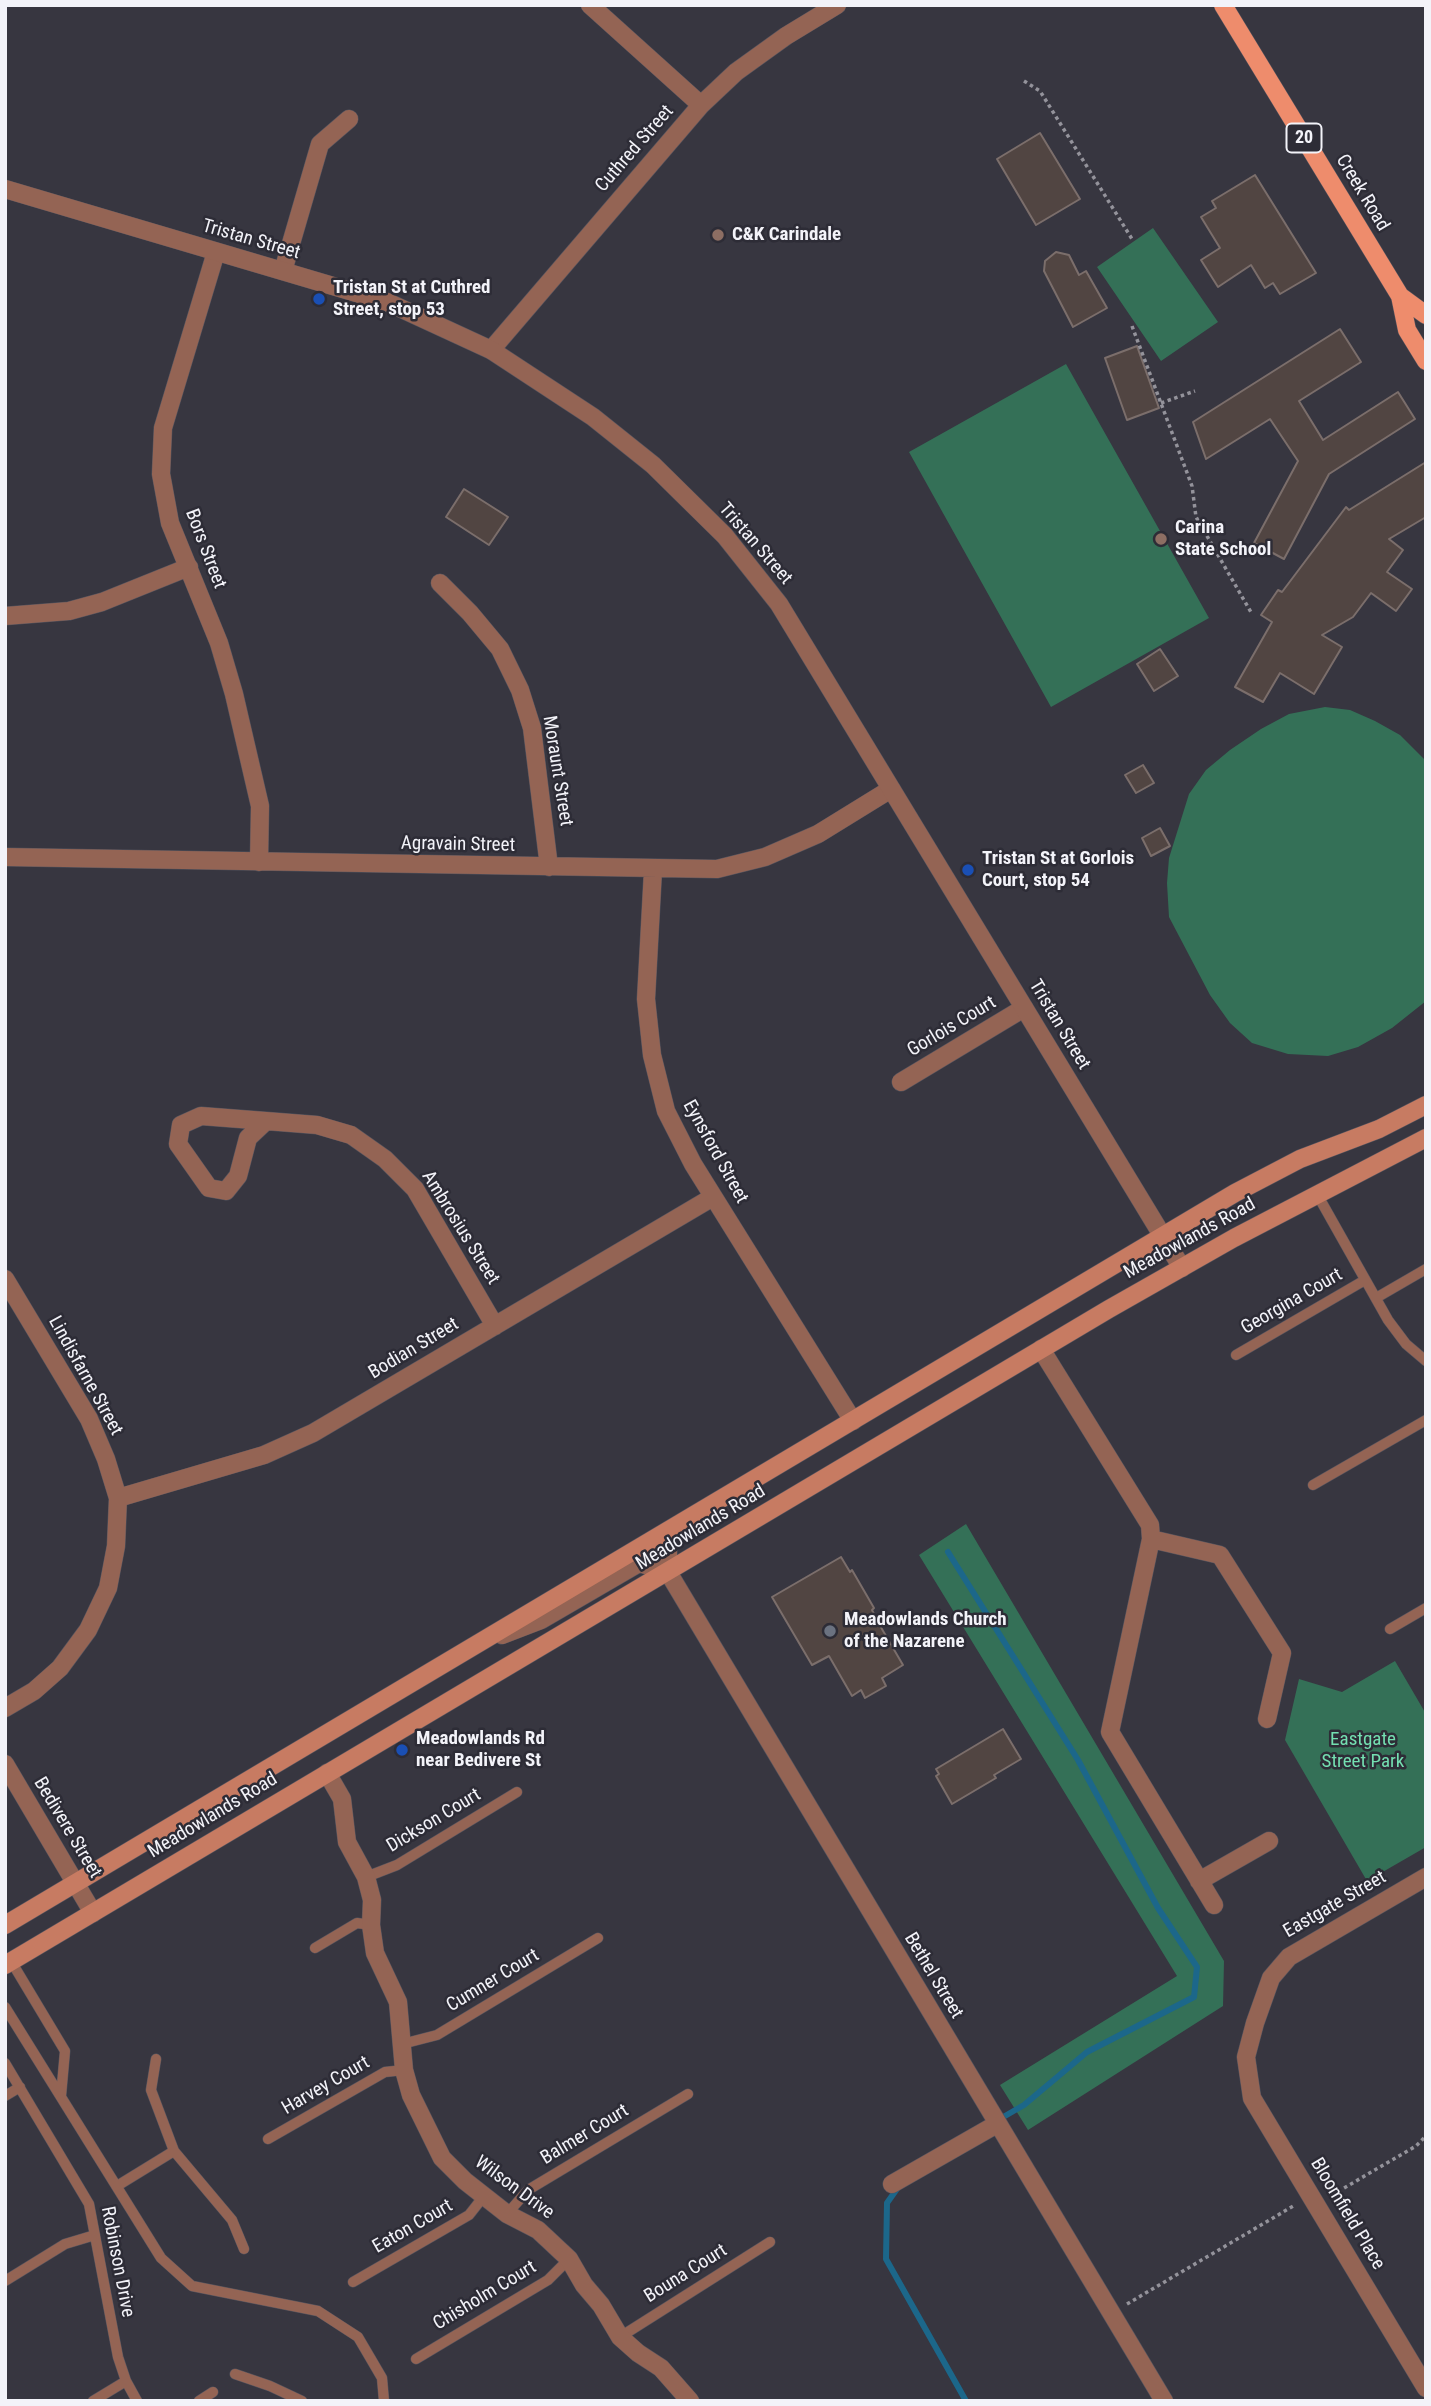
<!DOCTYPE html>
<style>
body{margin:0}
#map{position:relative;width:1431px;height:2406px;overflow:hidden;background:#373640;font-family:"Roboto Condensed",sans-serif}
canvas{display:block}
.frame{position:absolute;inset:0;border:7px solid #f3f3f9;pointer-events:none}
</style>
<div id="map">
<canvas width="1431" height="2406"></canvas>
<div class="frame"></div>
</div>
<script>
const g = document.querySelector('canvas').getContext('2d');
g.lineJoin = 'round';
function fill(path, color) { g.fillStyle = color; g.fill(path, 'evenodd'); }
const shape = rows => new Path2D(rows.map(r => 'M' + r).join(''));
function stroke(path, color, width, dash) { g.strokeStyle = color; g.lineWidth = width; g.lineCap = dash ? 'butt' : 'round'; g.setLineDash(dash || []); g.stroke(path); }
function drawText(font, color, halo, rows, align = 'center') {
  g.font = font + ' "Roboto Condensed",sans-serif'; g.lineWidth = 5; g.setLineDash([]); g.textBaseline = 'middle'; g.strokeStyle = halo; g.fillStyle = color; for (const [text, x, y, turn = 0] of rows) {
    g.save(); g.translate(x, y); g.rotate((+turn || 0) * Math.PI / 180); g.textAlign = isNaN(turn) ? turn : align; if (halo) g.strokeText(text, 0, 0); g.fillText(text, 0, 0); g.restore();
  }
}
fill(shape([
 [1153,228,1218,322,1161,361,1097,267],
 [1066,364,1209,618,1051,707,909,452],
 [1325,707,1350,710,1375,721,1400,735,1426,761,1426,1001,1392,1028,1358,1047,1328,1056,1288,1054,1252,1043,1230,1023,1210,995,1169,917,1167,883,1169,858,1189,794,1206,770,1230,750,1261,729,1289,714],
 [966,1524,1224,1961,1223,2006,1028,2130,1000,2085,1177,1976,919,1555],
 [1395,1661,1426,1714,1426,1847,1367,1881,1285,1740,1299,1679,1342,1692]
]), '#347057');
stroke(shape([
 [948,1552,1078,1760,1158,1908,1197,1967,1194,1997,1087,2052,1024,2105,998,2120],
 [899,2186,887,2203,886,2259,966,2401]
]), '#1c678a', 6);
const building = shape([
 [1040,133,1080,199,1036,225,997,159,1040,133],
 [1255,175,1316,273,1280,294,1273,283,1265,288,1251,265,1218,287,1201,260,1220,248,1201,217,1216,208,1212,201,1255,175],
 [1056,252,1069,255,1079,275,1086,271,1107,308,1073,327,1044,271,1045,261,1056,252],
 [1340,329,1361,362,1299,401,1323,440,1398,392,1415,419,1329,474,1284,559,1254,543,1298,461,1270,419,1206,459,1193,422,1340,329],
 [1137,346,1159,408,1127,420,1105,358,1137,346],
 [1426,462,1426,517,1389,539,1403,550,1387,572,1412,589,1396,611,1371,593,1353,617,1322,635,1342,647,1314,694,1280,673,1263,702,1235,687,1272,622,1261,615,1278,590,1282,592,1346,507,1349,510,1426,462],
 [464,489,508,517,489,545,446,517,464,489],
 [1160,649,1178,676,1154,691,1137,664,1160,649],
 [1143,765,1154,783,1136,793,1125,775,1143,765],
 [1160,828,1170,846,1151,856,1142,838,1160,828],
 [841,1557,850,1572,852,1570,874,1608,872,1610,879,1624,903,1665,882,1678,886,1686,865,1698,861,1690,852,1696,829,1656,812,1665,772,1597,841,1557],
 [1003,1729,1021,1759,994,1775,996,1778,952,1804,936,1776,939,1774,936,1769,1003,1729]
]);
fill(building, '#514542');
stroke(building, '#7b6e6b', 2);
const service = shape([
 [1317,1194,1388,1320,1406,1344,1426,1361],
 [1376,1298,1426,1269],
 [1236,1355,1365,1280],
 [1313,1485,1426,1420],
 [1390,1629,1426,1608],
 [366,1877,397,1865,517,1792],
 [315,1948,357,1923,371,1925],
 [11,1961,65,2051,61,2096],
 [5,2007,161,2258,192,2286,318,2311,358,2337,382,2378,384,2401],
 [402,2044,437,2035,598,1938],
 [156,2059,151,2090,174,2151,232,2220,244,2249],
 [5,2063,89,2204,118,2357,126,2381,137,2401],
 [5,2096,20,2087],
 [268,2139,385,2072,404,2070],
 [117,2186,174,2151],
 [507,2214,528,2190,688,2094],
 [5,2281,65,2244,95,2235],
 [353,2282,469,2215,484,2196],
 [620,2337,770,2242],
 [416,2359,548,2280,569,2259],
 [235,2374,270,2386,302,2401],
 [93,2401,126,2381],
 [199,2401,213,2392]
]);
const minor = shape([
 [590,5,701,105],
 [216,252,163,428,161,474,170,523,219,643,234,694,260,806,259,862],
 [283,271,320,144,349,119],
 [491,350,701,105,736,72,786,36,837,5],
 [440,583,470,613,500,649,520,690,532,728,549,867],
 [5,616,69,611,102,602,189,567],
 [5,857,717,869,765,857,818,834,891,789],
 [653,870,646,999,652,1055,666,1111,693,1164,853,1421],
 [901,1082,1024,1008],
 [266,1121,248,1138,238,1176,226,1191,209,1188,178,1144,181,1125,201,1116,266,1121,317,1125,351,1135,385,1159,415,1189,495,1326],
 [5,1279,89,1419,106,1459,118,1498,116,1546,108,1588,88,1630,60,1668,34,1691,5,1708],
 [1041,1349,1150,1525,1151,1539,1110,1732,1214,1905],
 [118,1498,264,1455,313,1433,713,1197],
 [683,1522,668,1546,668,1572,1164,2401],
 [1151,1539,1220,1555,1282,1653,1267,1719],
 [502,1635,541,1620,639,1563,668,1572],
 [327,1773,342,1799,347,1842,366,1877,372,1900,371,1925,375,1953,398,2002,404,2070,411,2095,442,2158,465,2181,507,2214,538,2230,569,2259,584,2285,601,2305,620,2337,638,2353,661,2368,690,2401],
 [1426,1877,1289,1957,1271,1978,1255,2023,1246,2057,1252,2098,1426,2388],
 [1199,1881,1269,1841],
 [892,2184,997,2124]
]);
const tertiary = shape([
 [5,189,387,302,491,350,593,417,653,465,725,536,779,604,1182,1268],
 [5,1764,93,1913]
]);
const secondary = shape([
 [5,1925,1235,1193,1300,1159,1379,1129,1426,1105],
 [5,1965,1109,1309,1234,1238,1426,1138]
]);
const primary = shape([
 [1223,5,1400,296,1407,330,1426,361],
 [1400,296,1426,315]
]);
stroke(service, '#55545e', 11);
stroke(minor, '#55545e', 19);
stroke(tertiary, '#55545e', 19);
stroke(secondary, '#55545e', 19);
stroke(primary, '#55545e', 19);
stroke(shape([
 [1024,81,1040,91,1132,239],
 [1132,326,1192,486,1196,517,1252,614],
 [1161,403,1195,391],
 [1332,2195,1416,2146,1426,2136],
 [1127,2304,1295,2205]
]), '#94939b', 3.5, [3.5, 3.5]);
stroke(service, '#946454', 10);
stroke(minor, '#946454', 18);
stroke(tertiary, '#946454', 18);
stroke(secondary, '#c77b62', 18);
stroke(primary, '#ee8c6c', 18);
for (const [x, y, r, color] of [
 [718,235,7,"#8d6e63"],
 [319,299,7,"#1a4fb4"],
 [1161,539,7,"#8d6e63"],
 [968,870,7,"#1a4fb4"],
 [830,1631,7,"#6b7280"],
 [402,1750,7,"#1a4fb4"]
]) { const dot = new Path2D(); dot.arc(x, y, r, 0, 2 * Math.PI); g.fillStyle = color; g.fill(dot); stroke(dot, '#2d2c36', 2.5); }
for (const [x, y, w] of [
 [1304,138,35]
]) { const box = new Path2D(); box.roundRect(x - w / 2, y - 14.5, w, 29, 5); g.fillStyle = '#2d2c36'; g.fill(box); stroke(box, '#f3f3f9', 2); }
drawText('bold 18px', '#f3f3f9', null, [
 ["20",1304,138]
]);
drawText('19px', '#f3f3f9', '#2d2c36', [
 ["Cuthred Street",635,149,-49],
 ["Creek Road",1362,193,59],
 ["Tristan Street",251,240,16],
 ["Tristan Street",755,544,49],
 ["Bors Street",205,549,69],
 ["Moraunt Street",557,771,81],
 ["Agravain Street",458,845,1],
 ["Tristan Street",1059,1025,59],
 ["Gorlois Court",952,1027,-31],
 ["Eynsford Street",715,1152,61],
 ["Ambrosius Street",460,1228,58],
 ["Meadowlands Road",1190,1239,-29],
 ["Georgina Court",1292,1302,-30],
 ["Bodian Street",414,1349,-31],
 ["Lindisfarne Street",85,1376,61],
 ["Meadowlands Road",701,1528,-31],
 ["Meadowlands Road",213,1816,-31],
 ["Dickson Court",434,1821,-31],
 ["Bedivere Street",67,1828,59],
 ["Eastgate Street",1335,1905,-30],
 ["Bethel Street",933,1976,59],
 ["Cumner Court",493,1981,-31],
 ["Harvey Court",326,2086,-30],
 ["Balmer Court",585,2135,-31],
 ["Wilson Drive",514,2188,36],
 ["Bloomfield Place",1347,2214,59],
 ["Eaton Court",413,2227,-30],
 ["Robinson Drive",117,2262,79],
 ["Bouna Court",686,2274,-32],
 ["Chisholm Court",485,2296,-31]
]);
drawText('bold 19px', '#f3f3f9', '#2d2c36', [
 ["C&K Carindale",732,235],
 ["Tristan St at Cuthred",333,288],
 ["Street, stop 53",333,310],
 ["Carina",1175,528],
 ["State School",1175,550],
 ["Tristan St at Gorlois",982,859],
 ["Court, stop 54",982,881],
 ["Meadowlands Church",844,1620],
 ["of the Nazarene",844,1642],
 ["Meadowlands Rd",416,1739],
 ["near Bedivere St",416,1761]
], 'left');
drawText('19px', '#74dfb1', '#2d2c36', [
 ["Eastgate",1363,1740],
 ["Street Park",1363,1762]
]);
</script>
